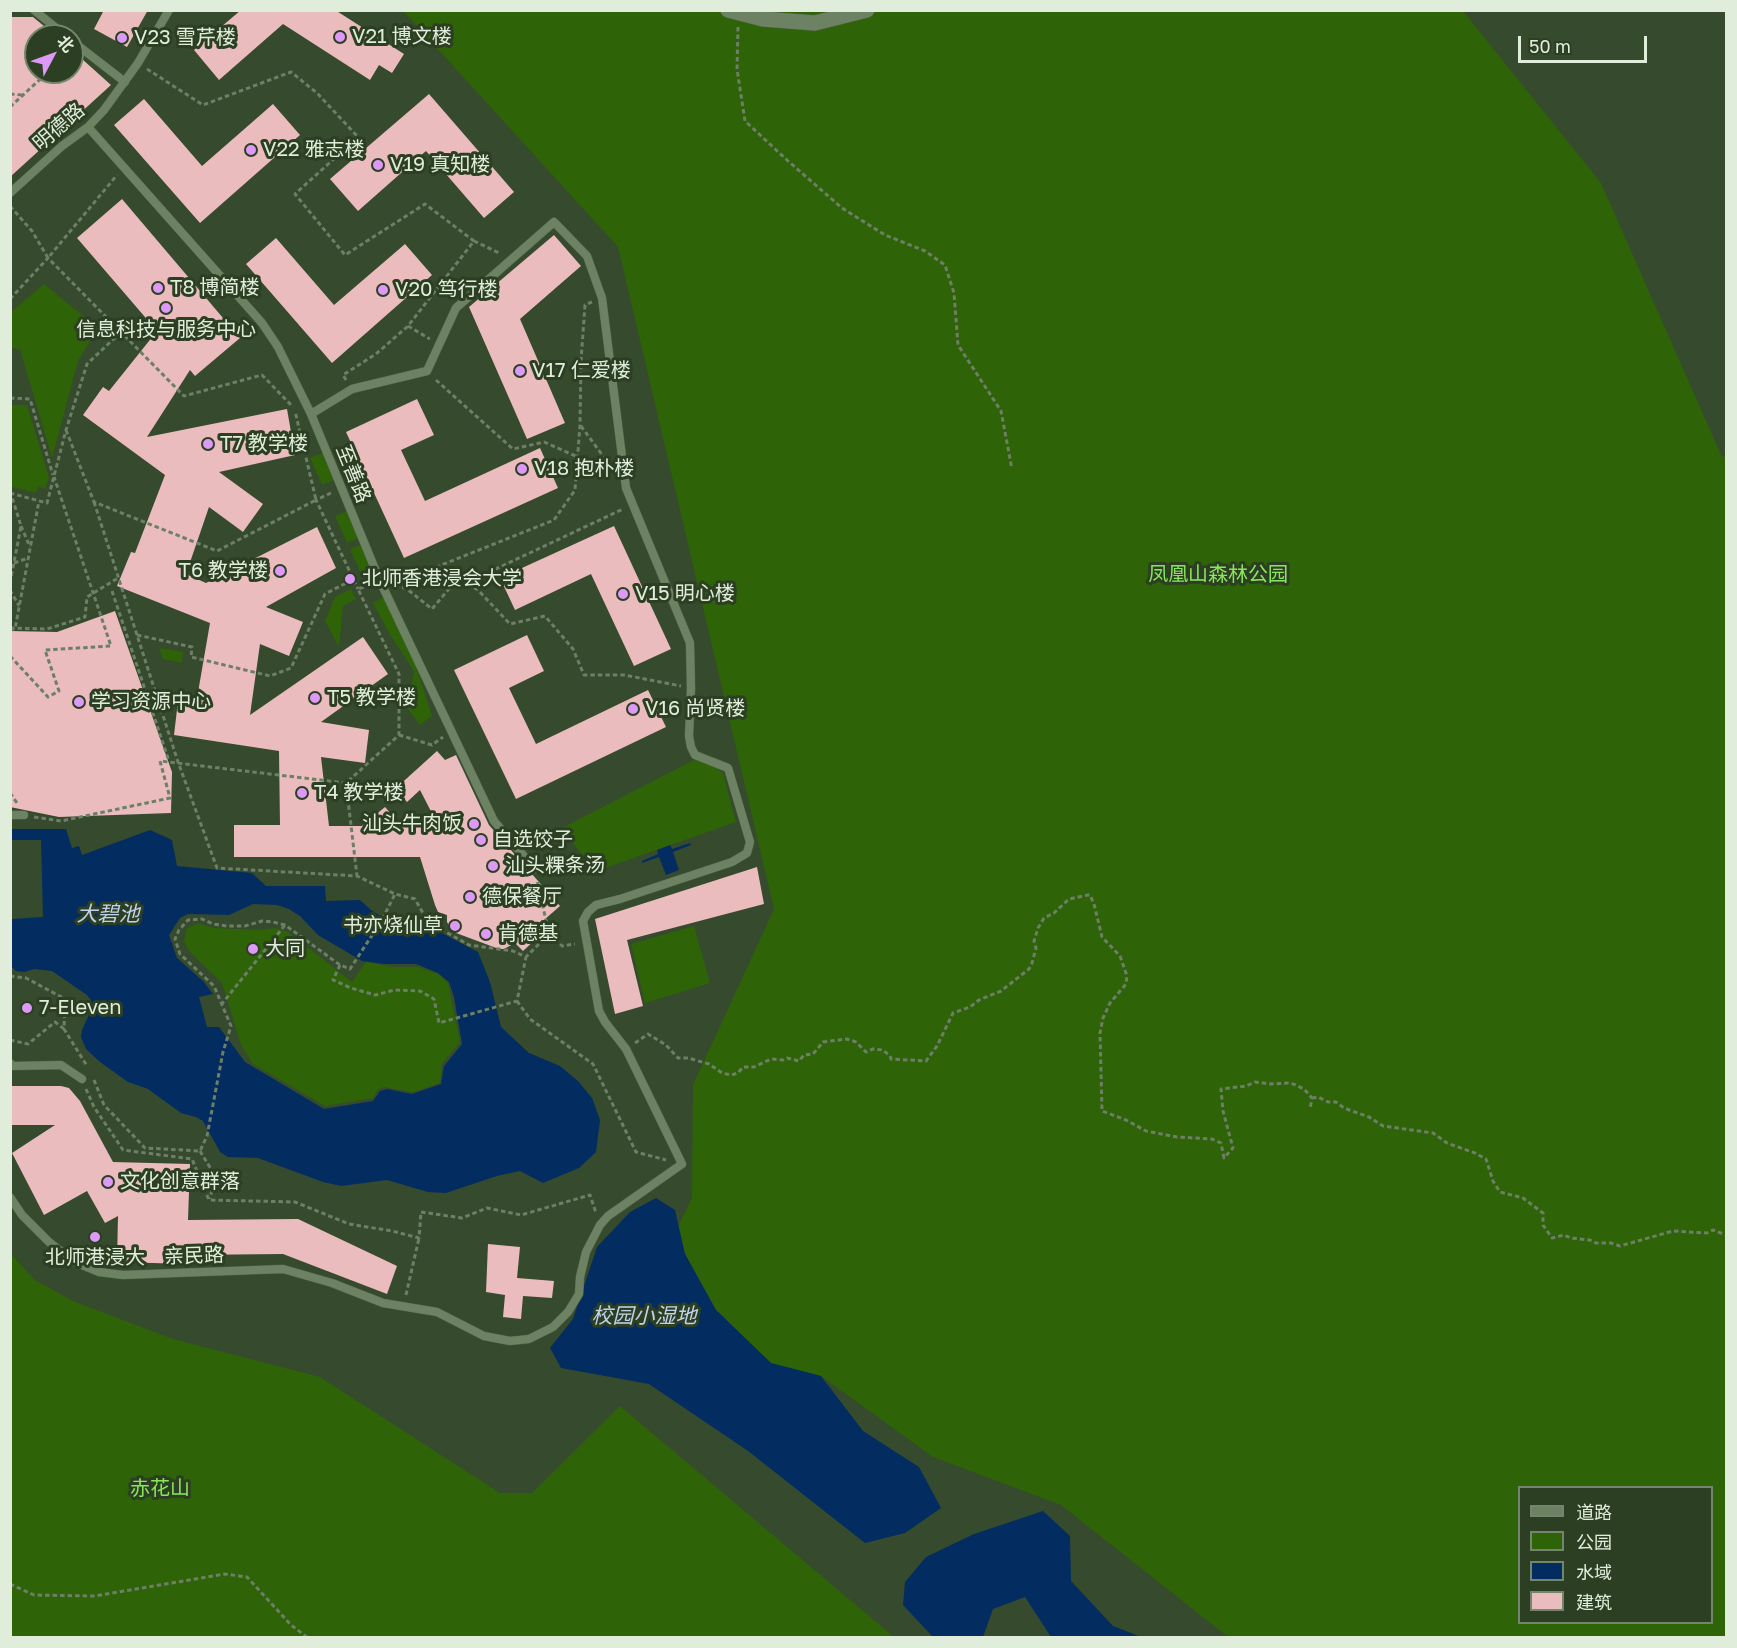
<!DOCTYPE html>
<meta charset="utf-8">
<style>
body{margin:0}
#map{position:relative;width:1737px;height:1648px;overflow:hidden;background:#364a2e;font-family:"Golos Text","Noto Sans SC",sans-serif}
canvas{display:block}
.frame{position:absolute;inset:0;border:12px solid #e0eddb;pointer-events:none}
.legend{position:absolute;left:1518px;top:1486px;width:195px;height:138px;box-sizing:border-box;background:#2c3f23;border:2px solid #74856d;margin:0;padding:8px 10px;list-style:none;font-size:18px;color:#e0eddb}
.legend li{display:flex;align-items:center;gap:12px;height:30px}
.legend b{width:30px;border:2px solid #74856d}
.north{position:absolute;left:24px;top:24px;width:60px;height:60px;box-sizing:border-box;background:#2c3f23;border:2px solid #74856d;border-radius:50%;rotate:49deg;font-size:16px;font-weight:700;line-height:24px;text-align:center;color:#e0eddb}
.north::after{content:'';display:block;margin:auto;width:21px;height:27px;background:#dc99f5;clip-path:polygon(50% 0,100% 100%,50% 72%,0 100%)}
.scale{position:absolute;left:1518px;top:36px;width:129px;height:27px;box-sizing:border-box;border:3px solid #e0eddb;border-top:0;padding-left:8px;font-size:18px;line-height:21px;white-space:nowrap;color:#e0eddb;-webkit-text-stroke:4px #2c3f23;paint-order:stroke}
</style>
<div id="map">
<canvas width="1737" height="1648"></canvas>
<div class="frame"></div>
<ul class="legend">
<li><b style="height:8px;background:#6d8263"></b>道路</li>
<li><b style="height:16px;background:#2e6308"></b>公园</li>
<li><b style="height:16px;background:#032d60"></b>水域</li>
<li><b style="height:16px;background:#eabcbd"></b>建筑</li>
</ul>
<div class="north">北</div>
<div class="scale">50 m</div>
</div>
<script>
const g = document.querySelector('canvas').getContext('2d');
g.lineJoin = 'round';
function fill(path, color) { g.fillStyle = color; g.fill(path, 'evenodd'); }
const shape = rows => new Path2D(rows.map(r => 'M' + r).join(''));
function stroke(path, color, width, dash) { g.strokeStyle = color; g.lineWidth = width; g.lineCap = dash ? 'butt' : 'round'; g.setLineDash(dash || []); g.stroke(path); }
function drawText(font, color, halo, rows, align = 'center') {
  g.font = font + ' "Golos Text","Noto Sans SC",sans-serif'; g.lineWidth = 6; g.setLineDash([]); g.textBaseline = 'middle'; g.strokeStyle = halo; g.fillStyle = color; for (const [text, x, y, turn = 0] of rows) {
    g.save(); g.translate(x, y); g.rotate((+turn || 0) * Math.PI / 180); g.textAlign = isNaN(turn) ? turn : align; if (halo) g.strokeText(text, 0, 0); g.fillText(text, 0, 0); g.restore();
  }
}
fill(shape([
 [403,11,1463,11,1601,183,1722,457,1726,455,1726,1637,1228,1637,1061,1505,933,1457,821,1376,771,1363,716,1310,685,1254,678,1227,692,1198,693,1085,774,909,618,247],
 [1520,1488,1712,1488,1712,1622,1520,1622],
 [44,284,98,328,78,361,52,458,20,349,10,348,11,312],
 [10,405,27,405,49,478,45,489,38,486,36,493,12,487,11,484],
 [322,453,334,480,322,485,310,458],
 [347,511,359,538,347,543,335,516],
 [362,544,374,571,362,576,350,549],
 [351,589,356,599,343,606,339,647,325,621,335,597],
 [385,596,415,663,432,716,420,725,408,709,414,671,389,633,373,603],
 [159,648,183,652,182,663,163,659],
 [694,760,715,767,723,773,736,822,597,871,560,829],
 [198,923,214,928,259,930,275,928,288,932,352,982,366,962,393,967,418,967,438,974,448,983,460,1042,442,1064,440,1083,413,1092,384,1087,378,1089,373,1098,325,1106,253,1064,241,1045,222,983,188,950,184,940,187,928],
 [694,926,710,983,645,1003,631,944],
 [10,1253,35,1280,73,1301,173,1339,320,1377,500,1493,532,1493,620,1406,894,1637,11,1637]
]), '#2e6308');
fill(shape([
 [11,829,66,829,72,848,79,846,82,855,150,830,172,840,177,866,252,873,266,886,325,886,326,901,360,900,371,910,382,917,406,922,419,921,478,952,490,982,501,1027,529,1053,560,1066,578,1081,592,1098,600,1120,596,1152,579,1168,543,1183,520,1171,497,1176,446,1193,428,1192,387,1180,341,1186,323,1182,258,1158,228,1157,220,1152,203,1121,196,1117,181,1113,148,1089,128,1082,100,1062,86,1049,81,1037,82,1030,92,1008,92,1002,87,995,52,971,34,969,24,972,16,971,11,966,11,919,43,917,41,840,11,840],
 [253,904,277,905,289,909,300,916,318,935,362,961,384,964,416,964,438,973,449,982,454,997,462,1044,444,1066,441,1084,412,1094,387,1089,380,1091,373,1101,324,1109,245,1062,219,1027,207,1027,199,997,213,994,204,982,177,958,169,935,180,918,188,914,229,915],
 [690,843,691,845,673,852,679,870,666,875,659,857,642,863,642,861,658,854,657,850,670,845,672,849],
 [656,1198,675,1210,685,1254,716,1310,771,1363,821,1376,863,1431,919,1467,941,1508,905,1533,865,1543,748,1451,649,1384,561,1368,550,1348,573,1319,597,1247,630,1212],
 [1043,1511,1070,1536,1071,1581,1113,1626,1141,1637,1051,1637,1025,1597,993,1609,983,1637,933,1637,903,1605,905,1582,926,1557,974,1534]
]), '#032d60');
fill(shape([
 [104,10,148,10,127,47,94,29],
 [241,10,335,10,404,54,392,73,379,65,370,80,283,24,219,80,194,50],
 [10,17,33,17,56,36,36,36,36,72,72,72,72,50,111,85,10,177],
 [429,94,514,192,484,218,426,151,358,211,330,179],
 [144,99,202,166,273,104,300,135,200,223,114,125],
 [122,199,240,338,195,376,190,370,147,437,287,409,295,455,219,472,263,504,243,532,209,507,186,574,206,583,317,527,336,568,266,607,303,622,289,656,260,644,250,715,363,637,388,674,321,722,369,730,365,763,321,757,329,826,362,826,385,807,392,815,381,826,438,825,420,790,407,802,395,789,437,751,445,760,456,755,489,825,560,906,544,920,550,926,523,951,515,943,504,949,499,949,456,933,451,929,447,922,447,915,438,912,435,905,420,857,234,857,234,825,280,825,279,751,174,735,178,701,196,704,210,623,117,586,131,552,135,553,165,475,83,415,103,387,109,391,157,331,77,238],
 [554,235,581,266,520,319,565,423,527,439,469,307],
 [276,238,334,305,405,244,432,275,332,363,246,264],
 [417,399,434,435,401,450,425,501,540,448,558,488,404,558,346,432],
 [614,526,671,649,634,666,591,574,515,610,500,578],
 [115,611,172,772,171,813,59,817,10,807,10,631,57,632],
 [527,635,544,671,509,688,536,744,648,690,666,727,516,799,454,670],
 [757,867,764,904,627,940,643,1006,615,1014,595,919],
 [10,1086,61,1086,69,1088,80,1101,113,1162,190,1164,188,1220,298,1219,397,1266,387,1294,283,1254,187,1255,187,1264,117,1262,118,1216,105,1223,87,1191,44,1215,12,1153,55,1125,10,1125],
 [488,1244,520,1247,517,1278,554,1281,552,1298,523,1296,521,1319,503,1317,505,1295,486,1292]
]), '#eabcbd');
const service = shape([
 [34,10,66,36],
 [72,41,125,82],
 [88,127,262,323,278,347,311,414,380,581,494,821,535,869],
 [10,193,62,146,88,127,104,110,138,63,169,10],
 [10,815,24,815],
 [10,1063,13,1066,61,1065,82,1079],
 [10,1197,22,1215,49,1242,75,1262,99,1272,123,1275,283,1269,332,1283,383,1303,437,1312,484,1336,510,1341,529,1339,553,1327,568,1312,579,1294,580,1277,586,1252,600,1225,608,1216,682,1164,626,1049,605,1022,599,1011,583,921,588,912,596,905,620,899,732,862,747,853,750,842,728,768,695,755,691,747,689,736,691,688,690,643,626,488,602,298,587,256,554,222,456,308,427,371,352,389,311,414]
]);
const minor = shape([
 [728,10,763,19,815,23,867,10]
]);
stroke(service, '#54654c', 9);
stroke(minor, '#54654c', 16);
stroke(shape([
 [738,27,737,69,745,121,788,161,842,208,885,235,925,251,945,265,954,293,958,345,1001,411,1012,469],
 [147,69,203,105,291,72,317,93,358,137,295,194,345,255,425,204,474,241],
 [10,94,22,95],
 [10,107,48,72],
 [10,206,32,231,48,258,117,175],
 [10,299,48,258,184,396,262,375,293,407],
 [408,326,430,339],
 [346,380,343,375,376,354,408,326,474,241,499,253],
 [436,380,513,449,544,442,578,457],
 [10,398,30,399,53,475],
 [581,426,611,467],
 [66,430,94,502,217,551,316,500,295,411],
 [10,493,47,503,66,430,87,364,121,332],
 [331,493,316,500,358,589],
 [94,502,178,762,217,868,357,876,395,894,415,899,428,922,469,945,513,951,526,957,549,934,537,880],
 [21,526,30,547],
 [14,563,28,558],
 [468,582,623,509],
 [10,583,21,526,11,494],
 [394,584,554,520,575,490,580,425,581,361,585,305,592,302],
 [395,585,407,589,432,609,459,577,478,590,510,624,545,616,573,649,584,675,624,675,681,686],
 [10,590,19,606],
 [112,591,169,761],
 [10,628,47,629,85,617,87,597,118,578],
 [137,635,192,647,191,657,270,676,291,668,325,594,354,579],
 [399,735,432,745,443,737],
 [346,783,357,876],
 [10,793,17,803],
 [34,817,61,821,170,798,160,761,346,783,399,735,399,674,358,589,369,585],
 [549,934,562,946,575,944],
 [340,965,333,980,351,988,375,995,395,990,420,991,434,999,439,1023,517,1001,526,957],
 [10,976,26,978,65,999,64,1029,87,1066],
 [517,1001,530,1019,593,1064,636,1152,666,1160],
 [221,1005,285,925],
 [10,1040,28,1044,55,1022,64,1029],
 [635,1043,648,1034,666,1045,678,1058,688,1058,709,1064,722,1073,731,1075,738,1073,743,1067,754,1067,771,1059,783,1060,787,1058,799,1061,804,1055,813,1054,823,1042,847,1039,856,1042,866,1052,873,1049,883,1050,890,1056,891,1059,926,1061,937,1046,953,1013,970,1007,979,1000,1001,991,1029,969,1032,963,1036,948,1034,941,1038,928,1044,918,1054,913,1069,899,1088,895,1090,895,1094,904,1102,937,1120,956,1127,976,1126,984,1110,1003,1103,1018,1100,1033,1102,1111,1126,1120,1146,1131,1177,1137,1212,1139,1221,1143,1224,1158,1233,1148,1223,1111,1221,1089,1246,1086,1255,1082,1271,1084,1291,1083,1304,1089,1312,1098,1310,1109],
 [94,1080,104,1105,145,1148,200,1151,207,1136,223,1052,231,1026,214,986,180,954,175,939,179,930,188,920,202,919,213,924,227,926,245,926,262,921,273,922,285,925,340,965,350,969,382,920,395,894],
 [86,1089,94,1107,123,1150,192,1159,209,1200,295,1202,349,1224,392,1231,419,1238,421,1212,462,1218,487,1208,521,1215,590,1195,596,1213],
 [1312,1098,1318,1097,1328,1102,1336,1102,1344,1108,1369,1117,1383,1126,1433,1133,1447,1143,1475,1153,1486,1159,1493,1181,1500,1192,1523,1198,1543,1213,1543,1225,1552,1238,1564,1235,1571,1238,1590,1240,1596,1243,1611,1243,1620,1246,1673,1231,1707,1233,1713,1230,1726,1235],
 [200,1151,217,1179,209,1199],
 [406,1295,419,1238],
 [10,1584,34,1595,94,1596,225,1574,247,1577,291,1625,308,1638]
]), '#6d7f66', 3, [4.5, 3]);
stroke(service, '#6d8263', 8);
stroke(minor, '#6d8263', 15);
stroke(shape([
 [10,629,15,629,39,501],
 [10,656,48,697,59,691,45,650,111,646,54,477]
]), '#6d7f66', 3, [4.5, 3]);
for (const [x, y, r, color] of [
 [340,37,6,"#dc99f5"],
 [122,38,6,"#dc99f5"],
 [251,150,6,"#dc99f5"],
 [378,165,6,"#dc99f5"],
 [158,288,6,"#dc99f5"],
 [383,290,6,"#dc99f5"],
 [166,308,6,"#dc99f5"],
 [520,371,6,"#dc99f5"],
 [208,444,6,"#dc99f5"],
 [522,469,6,"#dc99f5"],
 [280,571,6,"#dc99f5"],
 [350,579,6,"#dc99f5"],
 [623,594,6,"#dc99f5"],
 [315,698,6,"#dc99f5"],
 [79,702,6,"#dc99f5"],
 [633,709,6,"#dc99f5"],
 [302,793,6,"#dc99f5"],
 [474,824,6,"#dc99f5"],
 [481,840,6,"#dc99f5"],
 [493,866,6,"#dc99f5"],
 [470,897,6,"#dc99f5"],
 [455,926,6,"#dc99f5"],
 [486,934,6,"#dc99f5"],
 [253,949,6,"#dc99f5"],
 [27,1008,6,"#dc99f5"],
 [108,1182,6,"#dc99f5"],
 [95,1237,6,"#dc99f5"]
]) { const dot = new Path2D(); dot.arc(x, y, r, 0, 2 * Math.PI); g.fillStyle = color; g.fill(dot); stroke(dot, '#2c3f23', 2); }
drawText('20px', '#e0eddb', '#2c3f23', [
 ["V21 博文楼",352,37],
 ["V23 雪芹楼",134,38],
 ["V22 雅志楼",263,150],
 ["V19 真知楼",390,165],
 ["T8 博简楼",170,288],
 ["V20 笃行楼",395,290],
 ["信息科技与服务中心",166,330,"center"],
 ["V17 仁爱楼",532,371],
 ["T7 教学楼",220,444],
 ["V18 抱朴楼",534,469],
 ["T6 教学楼",268,571,"right"],
 ["北师香港浸会大学",362,579],
 ["V15 明心楼",635,594],
 ["T5 教学楼",327,698],
 ["学习资源中心",91,702],
 ["V16 尚贤楼",645,709],
 ["T4 教学楼",314,793],
 ["汕头牛肉饭",462,824,"right"],
 ["自选饺子",493,840],
 ["汕头粿条汤",505,866],
 ["德保餐厅",482,897],
 ["书亦烧仙草",443,926,"right"],
 ["肯德基",498,934],
 ["大同",265,949],
 ["7-Eleven",39,1008],
 ["文化创意群落",120,1182],
 ["北师港浸大",95,1258,"center"]
], 'left');
drawText('20px', '#e0eddb', '#2c3f23', [
 ["明德路",59,127,-41],
 ["至善路",353,474,68],
 ["亲民路",194,1256,-2]
]);
drawText('20px', '#89e658', '#2c3f23', [
 ["凤凰山森林公园",1218,575],
 ["赤花山",160,1489]
]);
drawText('italic 21px', '#c0d2eb', '#2c3f23', [
 ["大碧池",108,914],
 ["校园小湿地",644,1316]
]);
</script>
